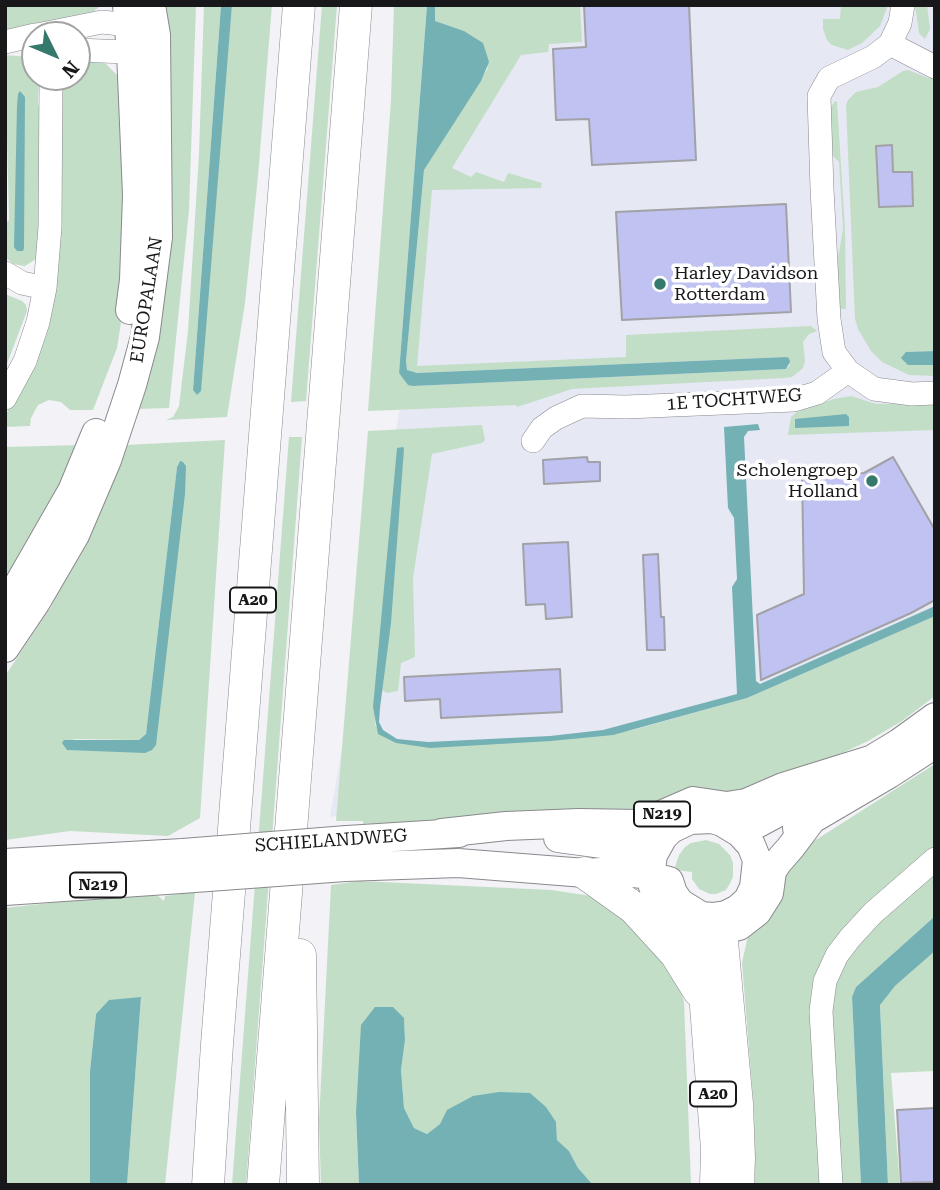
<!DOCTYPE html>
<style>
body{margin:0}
#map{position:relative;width:940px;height:1190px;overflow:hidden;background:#f2f2f7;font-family:"Roboto Serif",serif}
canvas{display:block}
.frame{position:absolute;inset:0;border:7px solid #18181a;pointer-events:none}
.north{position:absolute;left:21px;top:21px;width:70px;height:70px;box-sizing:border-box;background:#fff;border:2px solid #a3a3a3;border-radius:50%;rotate:133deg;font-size:19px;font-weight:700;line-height:28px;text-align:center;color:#18181a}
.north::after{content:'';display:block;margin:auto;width:24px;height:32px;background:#35796d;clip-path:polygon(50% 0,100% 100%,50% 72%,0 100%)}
</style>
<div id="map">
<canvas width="940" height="1190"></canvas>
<div class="frame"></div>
<div class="north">N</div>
</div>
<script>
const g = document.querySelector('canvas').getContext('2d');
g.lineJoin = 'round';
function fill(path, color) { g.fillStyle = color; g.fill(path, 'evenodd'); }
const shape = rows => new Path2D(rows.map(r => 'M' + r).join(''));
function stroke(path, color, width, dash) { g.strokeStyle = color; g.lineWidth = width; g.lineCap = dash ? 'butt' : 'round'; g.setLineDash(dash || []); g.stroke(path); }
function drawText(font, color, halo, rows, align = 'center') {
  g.font = font + ' "Roboto Serif",serif'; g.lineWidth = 7; g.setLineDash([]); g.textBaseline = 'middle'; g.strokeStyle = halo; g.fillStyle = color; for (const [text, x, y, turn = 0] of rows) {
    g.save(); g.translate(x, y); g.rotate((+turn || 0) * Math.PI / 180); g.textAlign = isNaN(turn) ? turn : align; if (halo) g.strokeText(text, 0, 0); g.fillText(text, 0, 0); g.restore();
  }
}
fill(shape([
 [431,5,935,5,935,643,759,728,330,817,401,401]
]), '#e6e8f4');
fill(shape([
 [5,5,102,5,89,15,5,31],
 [161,5,196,5,189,210,169,408,137,409],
 [204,5,221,5,193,389,197,395,232,5,272,5,258,176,245,303,227,417,166,420,173,417,179,406,188,331,199,154],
 [322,5,337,5,306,401,291,402],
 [394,5,427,5,399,373,413,386,786,369,790,365,786,357,417,373,407,370,406,361,424,170,488,68,464,31,434,21,435,5,580,5,582,42,549,44,548,52,521,55,452,168,471,177,476,172,504,182,508,173,542,183,541,188,432,190,417,366,626,357,626,335,811,326,817,331,809,334,803,342,805,361,803,368,792,377,784,378,572,389,517,407,516,405,368,411,391,100],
 [841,5,888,5,880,26,862,43,848,50,832,45,827,40,823,29,823,19,840,19],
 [915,5,927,5,930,29,925,39,919,33],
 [5,55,29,57,35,62,35,77,39,77,38,103,43,124,39,257,25,266,13,264,5,257,5,224,9,220],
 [77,59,92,59,106,64,119,77,130,264,117,348,93,410,70,410,61,402,49,400,38,405,31,418,30,426,5,427,5,416,28,372,61,77,77,77],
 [908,70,928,78,935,78,935,351,906,352,908,365,935,365,935,376,909,375,882,362,871,351,858,329,855,319,846,105,848,100,856,92,878,87,903,71],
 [835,101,837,102,845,229,846,309,842,309,838,306,836,270,843,229,839,162,831,154,830,109],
 [5,294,22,301,26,305,27,311,5,369],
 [851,396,876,404,935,403,935,430,788,435,791,417,797,412,834,399],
 [482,425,485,440,482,443,432,454,413,578,415,657,401,663,398,691,387,693,382,690,390,612,375,725,396,743,551,741,633,730,747,698,935,616,935,696,902,721,868,741,768,788,648,812,363,824,363,821,336,821,368,431],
 [289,437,302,437,246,1185,232,1185],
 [225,440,200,818,168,836,70,831,5,840,5,676,51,607,125,445],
 [180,461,145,753,71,739,139,740,146,734,177,467],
 [82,445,62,489,5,582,5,447],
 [935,764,935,849,832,951,824,1185,755,1185,754,1111,742,963,747,940,785,875,811,843],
 [706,840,719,844,730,855,733,863,733,877,729,885,726,890,716,894,710,894,699,889,692,879,692,872,674,870,679,855,685,847,691,843],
 [935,869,935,916,856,987,852,997,861,1185,838,1185,830,1011,834,984,856,943],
 [360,881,551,890,585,895,602,899,637,923,674,971,684,1001,691,1185,593,1185,578,1168,569,1151,557,1140,556,1122,448,1110,440,1124,427,1134,414,1128,404,1108,401,1070,405,1040,404,1018,356,1113,359,1185,321,1185,319,1121,331,885],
 [195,892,165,1185,127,1185,141,997,96,1014,90,1071,90,1185,5,1185,5,908,59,902,138,896,158,896,164,901,165,896],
 [935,951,935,1071,891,1073,900,1185,888,1185,880,1004,895,986]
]), '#c3dec6');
fill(shape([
 [221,5,232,5,201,391,197,395,193,390],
 [427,5,435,5,435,21,464,31,483,43,489,62,481,81,424,170,406,361,407,370,417,373,786,357,789,358,790,362,786,369,413,386,408,385,399,373],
 [20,91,25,97,24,248,23,251,17,251,14,247,17,106,18,94],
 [935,351,935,365,908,365,901,358,906,352],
 [846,414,849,417,849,426,795,428,795,419],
 [758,424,760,430,748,431,744,437,756,681,760,684,935,606,935,616,747,698,613,735,551,741,430,748,396,743,378,734,373,707,397,448,403,447,404,449,391,623,380,708,379,722,383,730,397,739,428,742,550,736,603,730,737,694,732,587,737,579,734,518,728,508,724,427],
 [180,461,183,462,186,466,185,494,156,745,152,750,145,753,67,750,62,743,64,740,139,740,146,734,177,467],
 [935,916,935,951,895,986,880,1005,888,1185,861,1185,852,997,856,987],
 [141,997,127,1185,90,1185,90,1071,96,1014,109,1000],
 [375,1007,393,1007,404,1018,405,1040,401,1070,404,1108,414,1128,427,1134,440,1124,447,1110,473,1096,499,1092,530,1093,546,1107,556,1122,557,1140,569,1151,578,1168,593,1185,359,1185,356,1113,361,1025]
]), '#74b1b5');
const building = shape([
 [584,5,689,5,696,160,592,165,589,119,556,120,553,49,586,47,584,5],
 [892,145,893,172,912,172,913,206,879,207,876,146,892,145],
 [786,204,791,312,622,320,616,212,786,204],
 [587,457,588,462,600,462,600,481,544,484,543,460,587,457],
 [893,457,935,530,935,600,911,613,761,680,757,615,804,594,802,474,864,473,893,457],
 [568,542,572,617,546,619,545,604,526,605,523,544,568,542],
 [658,554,661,617,664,617,665,650,647,650,643,555,658,554],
 [560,669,562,712,441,718,440,699,405,701,404,677,560,669],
 [935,1108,935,1182,901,1183,897,1110,935,1108]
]);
fill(building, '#c0c3f1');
stroke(building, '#a1a1a6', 2);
const minor = shape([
 [37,35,102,22,129,25,143,30],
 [5,42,35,35],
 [890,44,935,67],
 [77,50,126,52,144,43],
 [5,273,22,283,45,288],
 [848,371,834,352,829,319,822,189,819,96,829,78,873,57,890,44,900,23,903,5],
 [5,398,25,361,38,322,45,288,50,227,51,77],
 [533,441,542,428,556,418,582,406,626,407,794,400,817,393,848,371,874,389,912,394,935,393],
 [831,1185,821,1011,825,981,837,955,850,938,873,913,935,859]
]);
const major = shape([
 [127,5,131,52,137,195,134,280,130,310],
 [5,608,72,491,96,433],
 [5,648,36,602,75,535,107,460,132,385,145,337,158,237,156,35,151,5],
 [797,828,889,774,935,744],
 [442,833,506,826,579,823,640,824,693,801,727,806,746,803,783,787,873,759],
 [740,833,836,781,899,743,935,717],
 [558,838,625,847,657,845],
 [347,840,459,833],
 [5,863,183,853],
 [345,867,458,863,585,873,618,871,642,874,650,876,669,881,673,893,680,903,701,916,713,917,726,915,738,909,748,900,754,887,757,860,751,845,740,833,722,822,712,819,690,820,671,829,663,837,653,855,650,876,656,897,673,919,692,930,714,932,739,926,757,912,769,893,772,871,778,862,791,847,812,819],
 [5,891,181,879]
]);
const highway = shape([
 [585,873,634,908,676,954,699,991],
 [692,930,702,961,704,980,717,1149,716,1185],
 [721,931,737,1104,739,1158,738,1185],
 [300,955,303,1185],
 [208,1185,217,1044,299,5],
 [263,1185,356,5]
]);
stroke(minor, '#89898e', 24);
stroke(major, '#89898e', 30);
stroke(highway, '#89898e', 33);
stroke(minor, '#fff', 23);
stroke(major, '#fff', 28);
stroke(highway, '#fff', 32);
const majorBridge = shape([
 [183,853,347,840],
 [181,879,345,867]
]);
stroke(majorBridge, '#89898e', 30, []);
stroke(majorBridge, '#fff', 28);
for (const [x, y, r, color] of [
 [660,284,7,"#35796d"],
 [872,481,7,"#35796d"]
]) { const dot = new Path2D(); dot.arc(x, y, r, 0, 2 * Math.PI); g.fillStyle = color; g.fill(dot); stroke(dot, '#fff', 2.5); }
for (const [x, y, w] of [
 [253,600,46],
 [662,814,56],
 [98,885,56],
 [713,1094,46]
]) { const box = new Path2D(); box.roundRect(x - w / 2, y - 12.5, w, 25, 5); g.fillStyle = '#fff'; g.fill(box); stroke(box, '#18181a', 2); }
drawText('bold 16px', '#18181a', null, [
 ["A20",253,600],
 ["N219",662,814],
 ["N219",98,885],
 ["A20",713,1094]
]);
drawText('18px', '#18181a', '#fff', [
 ["Harley Davidson",674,274],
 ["Rotterdam",674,295],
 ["Scholengroep",858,471,"right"],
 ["Holland",858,492,"right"]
], 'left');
drawText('18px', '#18181a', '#fff', [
 ["EUROPALAAN",147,300,-81],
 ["1E TOCHTWEG",734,400,-4],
 ["SCHIELANDWEG",331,841,-4]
]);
</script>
